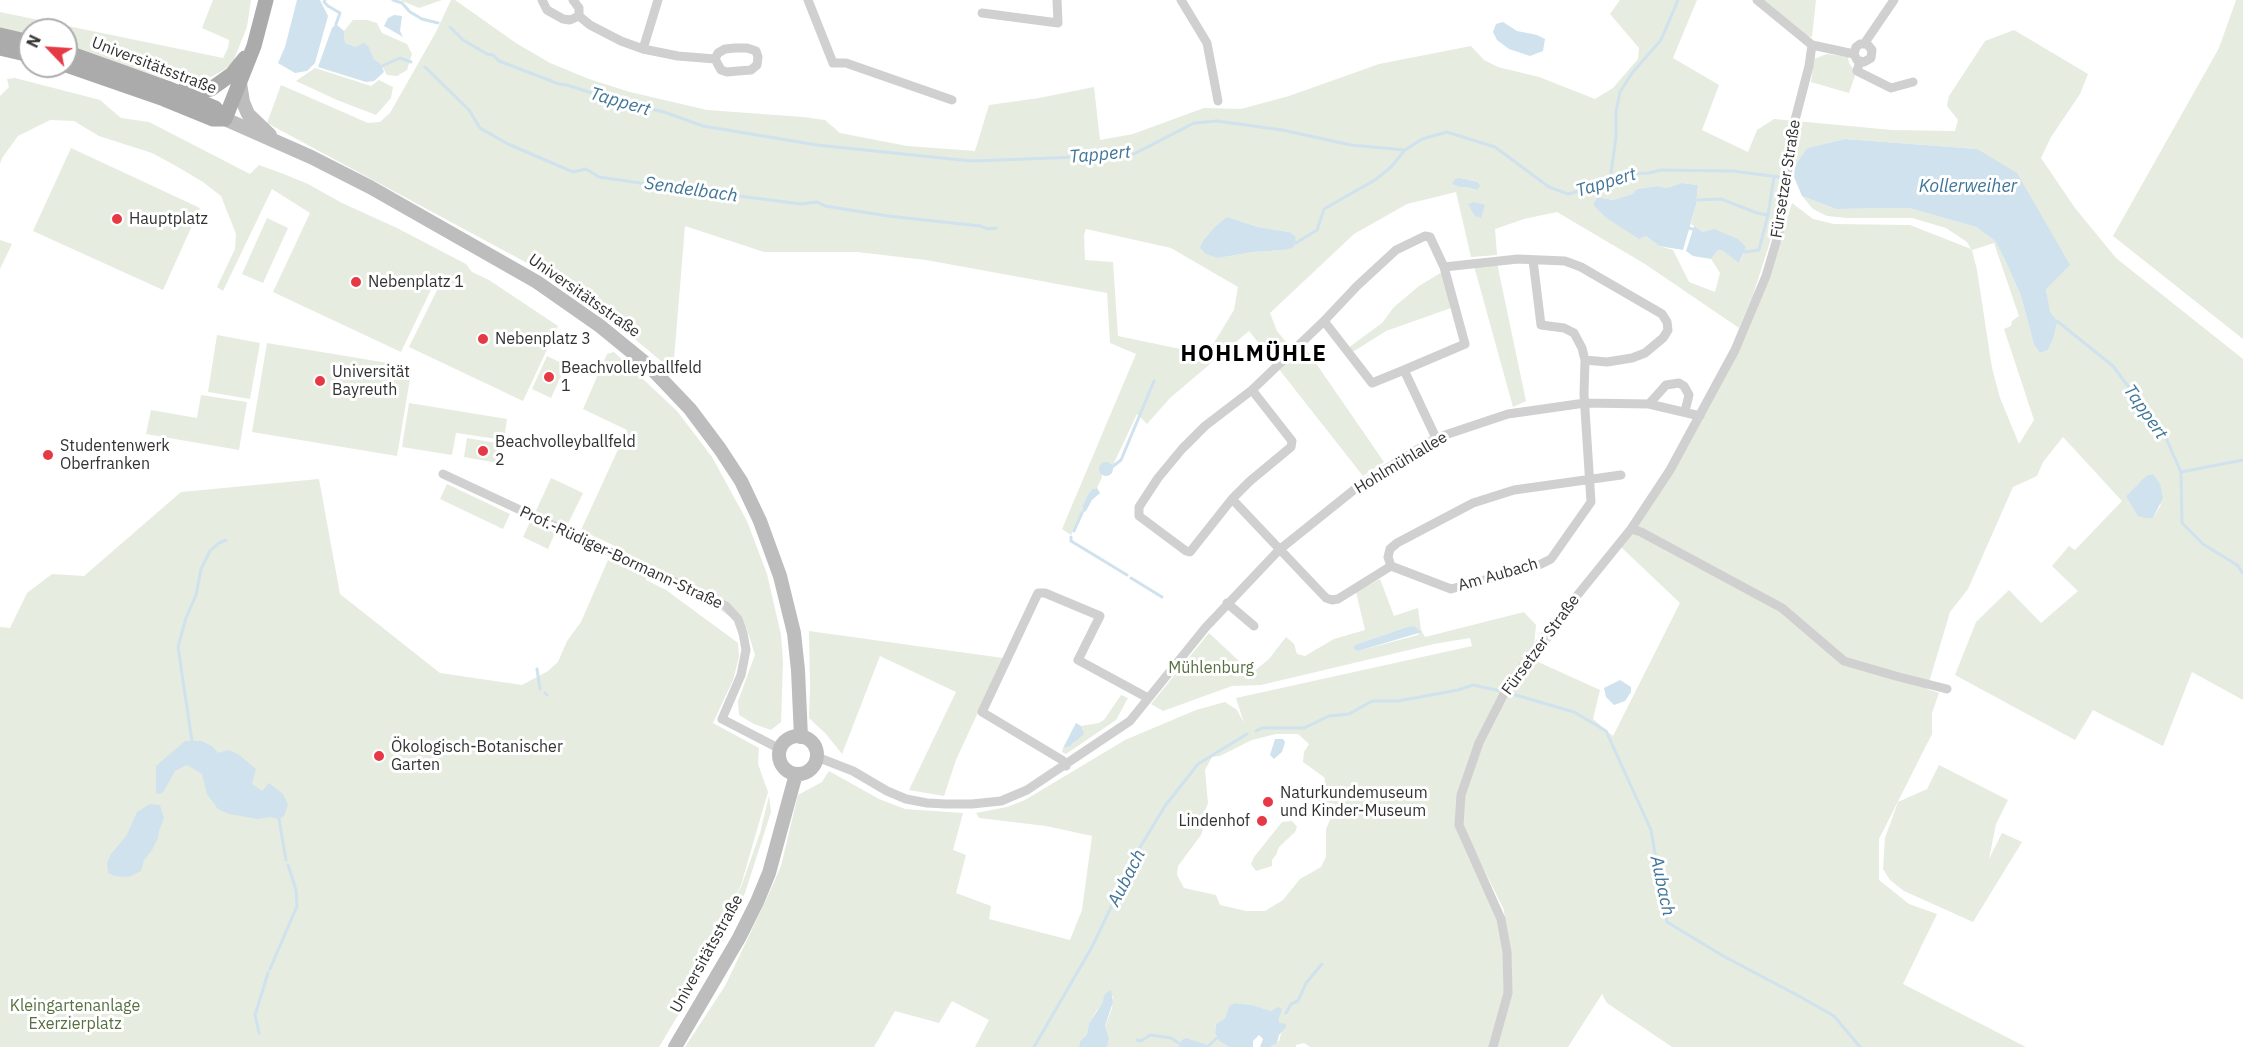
<!DOCTYPE html>
<meta charset="utf-8">
<style>
body{margin:0}
#map{position:relative;width:2243px;height:1047px;overflow:hidden;background:#fff;font-family:"IBM Plex Sans",sans-serif}
canvas{display:block}
.north{position:absolute;left:18px;top:18px;width:60px;height:60px;box-sizing:border-box;background:#fff;border:2px solid #adadad;border-radius:50%;rotate:295deg;font-size:16px;font-weight:700;line-height:24px;text-align:center;color:#333}
.north::after{content:'';display:block;margin:auto;width:21px;height:27px;background:#e63946;clip-path:polygon(50% 0,100% 100%,50% 72%,0 100%)}
</style>
<div id="map">
<canvas width="2243" height="1047"></canvas>
<div class="north">N</div>
</div>
<script>
const g = document.querySelector('canvas').getContext('2d');
g.lineJoin = 'round';
function fill(path, color) { g.fillStyle = color; g.fill(path, 'evenodd'); }
const shape = rows => new Path2D(rows.map(r => 'M' + r).join(''));
function stroke(path, color, width, dash) { g.strokeStyle = color; g.lineWidth = width; g.lineCap = dash ? 'butt' : 'round'; g.setLineDash(dash || []); g.stroke(path); }
function drawText(font, color, halo, rows, align = 'center') {
  g.font = font + ' "IBM Plex Sans",sans-serif'; g.lineWidth = 6; g.setLineDash([]); g.textBaseline = 'middle'; g.strokeStyle = halo; g.fillStyle = color; for (const [text, x, y, turn = 0] of rows) {
    g.save(); g.translate(x, y); g.rotate((+turn || 0) * Math.PI / 180); g.textAlign = isNaN(turn) ? turn : align; if (halo) g.strokeText(text, 0, 0); g.fillText(text, 0, 0); g.restore();
  }
}
fill(shape([
 [213,0,251,0,247,27,233,62,224,70,197,84,170,80,66,47,66,30,30,30,30,38,0,31,0,12,223,58,228,48,229,40,202,28],
 [400,0,442,0,419,8],
 [451,0,455,0,516,43,550,63,589,79,630,92,707,110,803,117,825,120,840,133,907,146,975,151,989,105,1039,98,1094,87,1100,140,1133,134,1204,108,1241,109,1289,96,1379,64,1471,46,1484,60,1498,67,1539,77,1595,99,1613,88,1638,59,1639,48,1610,14,1620,0,1697,0,1673,58,1719,85,1702,130,1748,152,1757,130,1774,119,1892,130,1955,131,1958,120,1947,106,1949,96,1985,41,2014,30,2088,74,2080,94,2051,137,2041,158,2075,208,2116,258,2243,359,2243,700,2192,672,2163,746,2093,710,2075,740,1955,675,1976,622,2009,590,2041,623,2078,591,2052,566,2069,546,2075,550,2122,501,2063,437,2043,462,2037,476,2013,487,1968,589,1950,612,1927,689,1939,693,1932,713,1932,734,1879,839,1879,880,1909,904,1937,914,1903,984,2026,1047,1672,1047,1607,1003,1602,994,1568,1047,1496,1047,1511,993,1504,910,1462,825,1464,796,1483,745,1508,696,1536,661,1600,690,1593,719,1613,736,1680,603,1621,547,1638,524,1768,281,1792,203,1813,219,1834,224,1910,225,1971,249,1967,242,1946,228,1912,218,1847,218,1827,216,1813,209,1802,196,1836,209,1909,208,1976,227,1995,241,2006,262,2021,296,2034,345,2040,353,2048,350,2053,339,2046,288,1977,149,1845,139,1807,148,1795,165,1783,171,1770,242,1753,295,1739,328,1645,264,1557,212,1524,219,1495,229,1497,255,1471,257,1456,192,1407,204,1354,234,1270,313,1277,331,1290,347,1274,362,1249,331,1170,398,1147,424,1137,414,1112,467,1110,463,1101,464,1102,477,1097,488,1092,489,1087,496,1083,505,1082,513,1071,535,1062,529,1136,354,1110,343,1107,293,926,260,857,252,764,252,685,226,673,371,605,314,542,271,267,123,281,85,368,123,380,122,390,113,436,32],
 [1460,178,1478,182,1477,190,1466,187,1460,187,1453,184],
 [1682,183,1698,185,1696,205,1691,224,1703,232,1746,247,1740,262,1722,250,1718,250,1711,259,1720,273,1715,292,1689,282,1673,250,1659,246,1646,236,1605,217,1593,205,1597,197,1613,200,1634,194,1637,189,1656,186,1666,188],
 [1227,217,1258,227,1289,232,1282,250,1253,252,1218,258],
 [1086,229,1171,248,1238,287,1234,310,1212,346,1190,351,1118,336,1113,262,1085,260,1084,235],
 [1994,243,2019,316,2012,321,2011,326,2004,329,2034,420,2019,444,2000,398,1992,368,1977,270,1972,250],
 [2138,484,2161,505,2153,518,2126,496],
 [1758,0,1816,0,1812,37,1803,36],
 [2236,0,2243,0,2243,339,2113,236,2219,48],
 [353,20,367,20,377,23,382,33,407,44,412,54,407,70,397,76,387,75,380,63,374,59,369,47,356,47,345,43,344,31],
 [1827,54,1848,57,1849,63,1856,73,1849,93,1811,82,1814,59],
 [315,68,371,86,379,80,393,87,391,98,376,115,337,100,296,81],
 [15,78,100,100,121,118,149,122,250,174,259,165,281,173,308,184,342,203,397,228,466,264,472,272,489,280,558,326,523,401,409,347,443,278,439,273,401,352,273,292,310,213,272,189,223,291,217,287,235,249,236,234,221,196,203,182,176,166,152,153,99,136,74,121,50,120,18,136,2,158,0,164,0,96,9,87,7,79],
 [71,148,200,208,163,290,33,231],
 [267,218,288,228,263,283,242,274],
 [0,240,12,244,0,269],
 [1497,263,1526,401,1513,407,1474,266],
 [1442,272,1451,308,1386,331,1351,353,1348,348,1382,323,1394,307,1419,286],
 [217,335,260,343,250,399,208,392],
 [267,343,412,367,397,456,252,432],
 [1304,346,1384,462,1363,476,1278,368],
 [614,352,677,411,712,457,747,521,767,574,781,635,783,662,781,722,771,730,754,724,739,715,738,701,755,655,747,629,704,598,617,547,581,530,627,430,583,409,607,354],
 [547,356,566,365,551,398,532,389],
 [201,395,247,402,239,450,146,434,151,410,197,418],
 [409,403,507,419,504,440,456,433,452,455,402,447],
 [467,438,502,444,498,463,464,457],
 [551,478,583,493,566,528,535,513],
 [319,479,340,594,440,673,522,685,548,671,558,662,567,641,581,622,608,560,646,577,646,580,666,590,738,643,739,657,733,680,713,723,759,748,758,764,768,792,741,885,733,901,741,887,760,833,769,796,771,812,745,893,722,942,659,1047,0,1047,0,627,10,628,27,593,52,574,84,576,181,492],
 [447,484,510,514,503,529,440,499],
 [530,522,555,533,548,549,523,537],
 [1380,579,1394,616,1418,608,1421,630,1425,637,1524,612,1536,625,1534,645,1502,688,1461,795,1459,825,1501,919,1508,993,1493,1047,1310,1047,1304,1043,1296,1045,1296,1047,1270,1047,1279,1041,1282,1030,1279,1019,1280,1014,1276,1009,1271,1011,1251,1005,1235,1003,1229,1006,1225,1018,1216,1024,1215,1033,1219,1041,1229,1047,1208,1047,1191,1039,1180,1044,1179,1047,1107,1047,1109,1039,1105,1027,1112,1008,1113,996,1097,1010,1089,1023,1087,1034,1080,1041,1079,1047,975,1047,989,1020,952,1001,939,1023,895,1011,874,1047,685,1047,725,986,767,898,781,866,798,795,822,782,829,771,879,799,905,809,963,813,953,850,966,855,956,893,991,906,989,919,1070,940,1082,910,1092,836,1046,826,979,818,976,813,1007,807,1025,800,1125,740,1196,710,1225,702,1237,710,1244,723,1236,698,1472,646,1470,638,1434,644,1261,685,1232,686,1163,711,1151,704,1209,633,1252,673,1269,659,1286,637,1294,644,1297,654,1305,656,1334,639,1365,630,1356,592],
 [1410,626,1420,630,1418,635,1358,651,1354,649,1354,646,1357,644],
 [1276,734,1298,734,1309,744,1304,752,1303,762,1325,778,1323,795,1313,796,1313,800,1335,804,1333,813,1326,829,1326,857,1321,867,1300,879,1283,900,1265,911,1246,911,1220,905,1216,895,1184,888,1177,875,1178,866,1201,835,1206,820,1203,817,1208,803,1205,770,1212,757,1220,756,1252,740],
 [809,631,1003,658,956,760,944,796,909,790,956,692,880,656,842,754,826,734,809,718,810,687],
 [1121,695,1128,698,1116,720,1066,754,1062,752,1063,748,1073,744,1082,732,1081,726,1099,723,1104,720],
 [1939,765,2008,800,1996,824,1989,859,2002,833,2022,842,1973,922,1904,891,1890,880,1883,869,1885,838,1898,802,1927,789],
 [1292,821,1297,827,1295,832,1279,847,1276,855,1272,860,1272,866,1256,871,1251,864,1254,857,1282,822]
]), '#e6ecdf');
fill(shape([
 [297,0,320,0,328,16,315,63,307,71,295,73,278,63,285,47],
 [394,15,402,16,400,31,403,37,384,26,388,18],
 [1503,22,1517,31,1537,35,1545,39,1543,51,1530,56,1509,49,1497,40,1493,32,1496,24],
 [336,24,344,31,345,43,356,47,364,43,369,47,374,59,380,63,384,72,374,81,366,82,318,67,332,28],
 [1845,139,1977,149,2017,173,2070,265,2046,289,2050,312,2057,321,2053,339,2048,350,2040,353,2034,345,2021,296,2006,262,1995,241,1976,227,1909,208,1836,209,1802,196,1794,177,1795,165,1807,148],
 [1460,178,1478,182,1480,186,1477,190,1466,187,1460,187,1452,184,1455,179],
 [1682,183,1698,185,1696,205,1683,250,1659,246,1646,236,1639,239,1605,217,1593,205,1597,197,1613,200,1633,194,1637,189,1657,186,1666,188],
 [1474,202,1485,205,1481,218,1475,216,1468,204],
 [1227,217,1258,227,1289,232,1295,236,1296,243,1292,248,1283,250,1253,252,1218,258,1206,254,1200,248,1203,241,1215,227],
 [1694,226,1703,232,1714,229,1738,239,1746,247,1739,263,1722,250,1718,250,1711,259,1693,256,1686,251],
 '1099 469a7 7 0 1 1 14 0a7 7 0 1 1-14 0Z',
 [2153,474,2160,484,2163,498,2153,518,2147,518,2138,516,2126,496,2146,476],
 [1097,488,1100,493,1092,500,1086,511,1082,513,1083,505,1087,496,1092,489],
 [1410,626,1415,627,1422,632,1358,651,1354,649,1354,646,1357,644],
 [1620,680,1631,687,1631,692,1625,701,1614,705,1606,697,1604,688],
 [1076,723,1081,726,1084,734,1070,746,1063,748],
 [1275,739,1283,739,1285,742,1282,752,1274,759,1270,755],
 [185,741,202,741,213,747,218,753,228,750,238,754,256,769,252,784,262,791,269,783,283,794,288,805,284,816,279,819,270,817,258,819,229,814,218,809,207,794,202,774,187,765,175,771,164,791,160,794,156,793,156,766],
 [150,804,160,805,164,818,159,831,158,838,152,850,144,860,141,871,131,876,125,877,115,876,108,873,107,863,111,854,127,835,137,812],
 [1111,990,1113,1002,1105,1026,1109,1039,1107,1047,1079,1047,1080,1041,1087,1034,1089,1023,1102,1004,1105,994],
 [1235,1003,1252,1005,1271,1011,1278,1007,1282,1009,1279,1019,1280,1023,1286,1024,1286,1027,1279,1035,1277,1043,1270,1047,1260,1047,1263,1039,1259,1035,1253,1041,1253,1047,1229,1047,1219,1041,1215,1033,1216,1024,1225,1018,1229,1006],
 [1187,1038,1205,1044,1208,1047,1179,1047,1182,1040]
]), '#cfe2ee');
stroke(shape([
 [325,0,324,2,328,6,340,13,336,24],
 [393,0,402,3,410,12,422,19,438,23],
 [450,27,463,40,487,54,493,55,499,61,559,84,567,85,620,102,664,112,703,126,817,145,971,161,1132,155,1194,123,1217,121,1282,130,1351,145,1405,150],
 [382,66,400,58,411,62],
 [425,67,469,110,480,128,508,144,573,172,586,169,599,177,661,186,801,204,817,202,825,206,888,216,980,226,988,229,996,228],
 [1610,180,1616,137,1616,112,1620,92,1632,73,1661,40,1678,0],
 [1697,200,1721,199,1757,213,1768,215,1774,177],
 [1689,228,1692,229],
 [1296,243,1317,230,1324,209,1375,180,1391,167,1405,150,1422,139,1447,132,1495,147,1549,187,1568,194,1598,186,1626,174,1649,173,1661,170,1733,171,1779,177],
 [1744,252,1759,250,1768,215],
 [2057,321,2113,366,2165,436,2181,472,2182,523,2203,544,2237,565,2243,573],
 [1112,467,1121,460,1154,381],
 [2181,472,2243,460],
 [1074,531,1082,513],
 [1071,537,1071,541,1127,575],
 [1131,578,1162,597],
 [1539,654,1563,622],
 [537,669,540,689],
 [545,693,547,695],
 [1512,694,1574,712,1606,731,1651,830,1667,922,1725,957,1797,995,1834,1016,1860,1047],
 [1256,731,1262,728,1304,728,1329,716,1349,714,1372,701,1398,701,1458,690,1473,685,1501,691],
 [192,741,178,647,186,618,196,595,201,569,210,551,219,543,226,540],
 [279,819,286,860],
 [270,969,297,906,296,890,288,865],
 [1286,1013,1291,1004,1298,1001,1306,983,1322,964],
 [259,1033,255,1015,268,973],
 [1137,1040,1141,1041,1150,1035,1171,1038,1180,1044],
 [1208,1046,1217,1038],
 [1034,1047,1092,947,1139,849,1165,806,1198,764,1247,734]
]), '#cfe2ee', 3);
stroke(shape([
 [542,0,547,10,563,19,570,20,579,16],
 [573,0,579,8,579,16,590,25,621,41,643,49,678,56,715,59],
 [808,0,833,63,846,63,952,100],
 [1181,0,1207,43,1218,101],
 [982,13,1058,23,1057,0],
 [1864,44,1894,0],
 [1812,45,1854,54,1857,60,1864,62,1871,58,1872,50,1867,44,1860,44,1856,47,1854,54],
 [735,48,747,48,756,51,758,57,757,65,751,70,738,71,727,72,721,70,715,59,718,53,725,49,735,48],
 [643,49,658,0],
 [1860,61,1857,71,1891,88,1913,82],
 [1444,267,1518,259,1565,261,1581,267,1662,314,1667,322,1668,330,1663,338,1645,353,1632,358,1607,362,1585,360],
 [1324,321,1357,286,1396,250,1425,236,1430,237,1444,267,1465,344,1404,370],
 [1649,404,1666,385,1679,383,1684,386,1689,395,1685,411],
 [1436,438,1404,370,1372,383,1324,321,1252,390,1292,441,1291,447,1250,481,1232,499,1326,598,1332,600,1338,599,1391,566,1451,589,1539,565,1551,559,1591,502,1584,394,1585,360,1582,348,1574,333,1564,328,1541,325,1533,260],
 [443,474,726,606,738,619,743,633,746,650,741,675,722,719,780,749],
 [1232,499,1190,552,1186,551,1139,516,1139,507,1158,478,1182,449,1205,426,1252,390],
 [1631,529,1641,532,1782,608,1844,661,1899,677,1947,689],
 [1391,566,1388,557,1390,549,1397,543,1473,503,1514,490,1621,475],
 [1227,603,1254,626],
 [817,757,853,771,887,791,906,799,927,803,946,804,972,804,1001,801,1027,790,1130,721,1206,627,1279,550,1360,485,1436,438,1508,414,1585,403,1649,404,1700,416],
 [1066,766,1062,760,982,712,1038,593,1045,593,1100,616,1078,660,1148,698],
 [1493,1047,1508,993,1507,952,1501,919,1459,825,1461,795,1479,743,1506,690,1550,629,1631,529,1670,470,1735,350,1766,276,1780,229,1794,124,1809,66,1812,45,1757,0]
]), '#d0d0d0', 9);
stroke(shape([
 [240,83,243,102,248,114,270,135],
 [225,119,311,157,370,187,537,282,600,326,649,366,690,409,720,449,741,481,760,521,780,576,794,633,798,670,801,737],
 '779 755a19 19 0 1 1 38 0a19 19 0 1 1-38 0Z',
 [675,1047,739,938,757,902,769,873,796,774]
]), '#bdbdbd', 14);
stroke(shape([
 [0,35,30,42],
 [0,48,30,55],
 [66,52,167,88,215,108,225,119],
 [66,65,164,99,213,119,225,119],
 [182,91,198,92,211,89,232,74,245,58],
 [225,119,254,46,266,0]
]), '#ababab', 15);
for (const [x, y, r, color] of [
 [117,219,6,"#e63946"],
 [356,282,6,"#e63946"],
 [483,339,6,"#e63946"],
 [549,377,6,"#e63946"],
 [320,381,6,"#e63946"],
 [483,451,6,"#e63946"],
 [48,455,6,"#e63946"],
 [379,756,6,"#e63946"],
 [1268,802,6,"#e63946"],
 [1262,821,6,"#e63946"]
]) { const dot = new Path2D(); dot.arc(x, y, r, 0, 2 * Math.PI); g.fillStyle = color; g.fill(dot); stroke(dot, '#fff', 2); }
drawText('16px', '#333', '#fff', [
 ["Universitätsstraße",154,66,21],
 ["Fürsetzer Straße",1786,179,-81],
 ["Universitätsstraße",584,296,35],
 ["Hohlmühlallee",1401,463,-31],
 ["Prof.-Rüdiger-Bormann-Straße",621,558,25],
 ["Am Aubach",1498,575,-16],
 ["Fürsetzer Straße",1541,645,-54],
 ["Universitätsstraße",707,954,-61]
]);
drawText('16px', '#333', '#fff', [
 ["Hauptplatz",129,219],
 ["Nebenplatz 1",368,282],
 ["Nebenplatz 3",495,339],
 ["Beachvolleyballfeld",561,368],
 ["1",561,386],
 ["Universität",332,372],
 ["Bayreuth",332,390],
 ["Beachvolleyballfeld",495,442],
 ["2",495,460],
 ["Studentenwerk",60,446],
 ["Oberfranken",60,464],
 ["Ökologisch-Botanischer",391,747],
 ["Garten",391,765],
 ["Naturkundemuseum",1280,793],
 ["und Kinder-Museum",1280,811],
 ["Lindenhof",1250,821,"right"]
], 'left');
drawText('16px', '#56703f', '#fff', [
 ["Mühlenburg",1211,668],
 ["Kleingartenanlage",75,1006],
 ["Exerzierplatz",75,1024]
]);
drawText('italic 18px', '#3f7597', '#fff', [
 ["Tappert",620,102,16],
 ["Tappert",1100,155,-5],
 ["Tappert",1606,183,-17],
 ["Kollerweiher",1968,187],
 ["Sendelbach",691,190,8],
 ["Tappert",2145,412,55],
 ["Aubach",1127,878,-63],
 ["Aubach",1662,886,78]
]);
g.letterSpacing = '1.5px';
drawText('bold 22px', '#000', '#fff', [
 ["HOHLMÜHLE",1254,355]
]);
g.letterSpacing = '0px';
</script>
